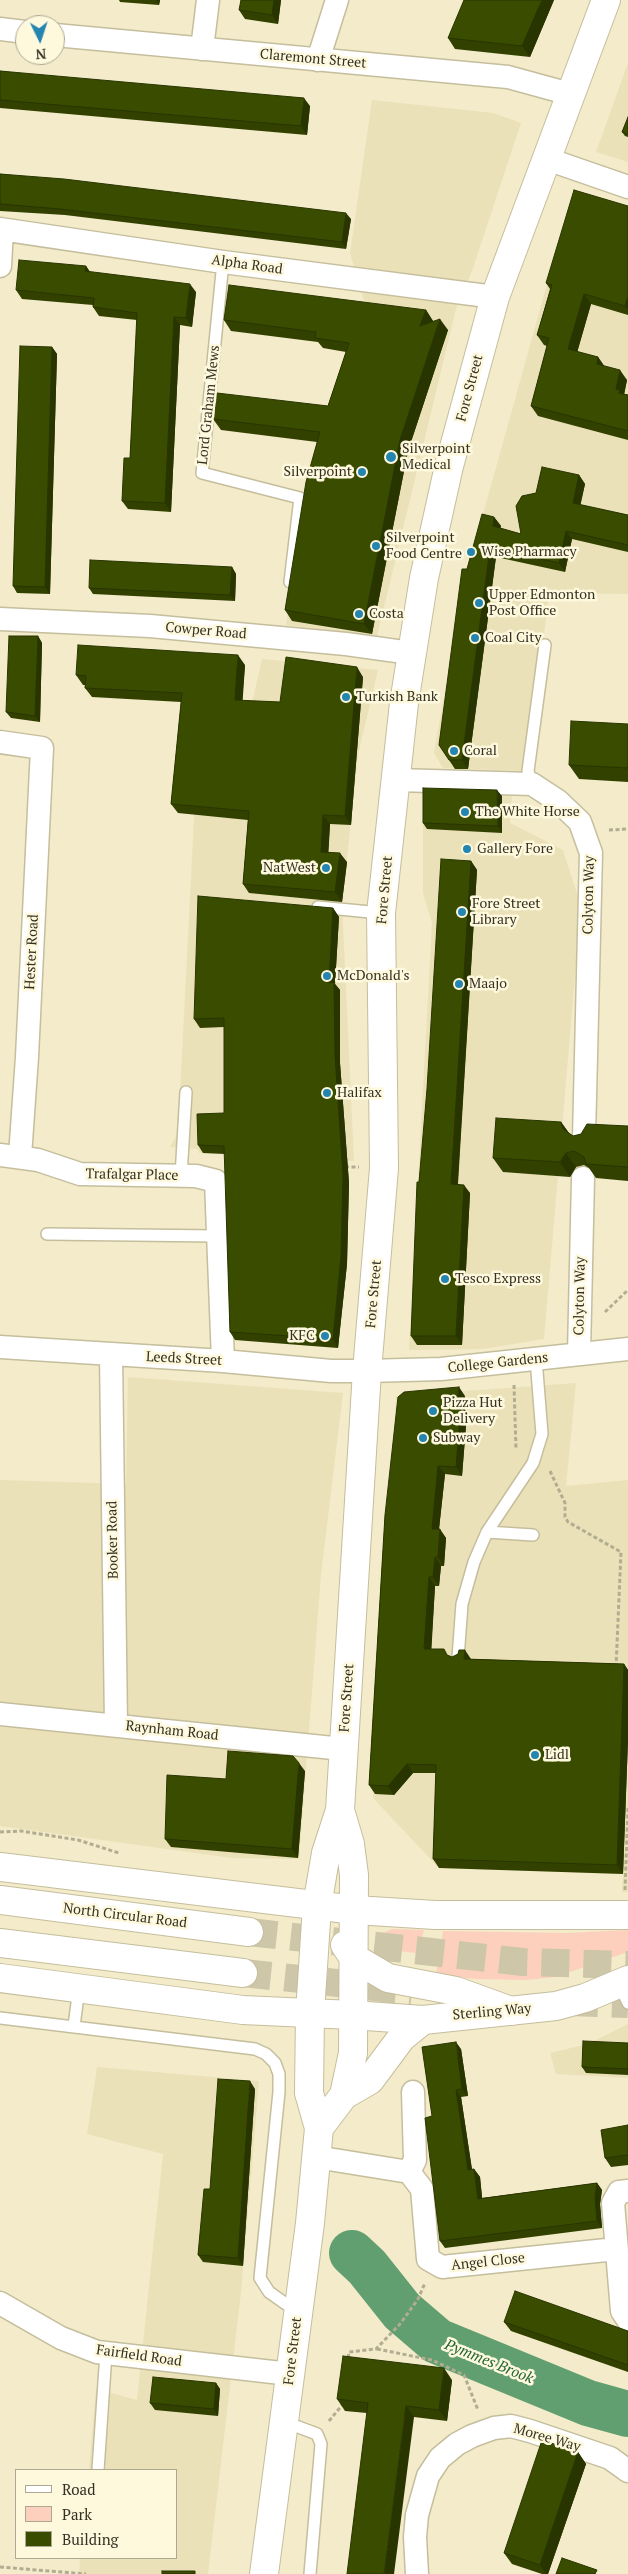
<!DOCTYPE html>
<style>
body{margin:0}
#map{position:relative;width:628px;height:2574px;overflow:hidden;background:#f3ebc9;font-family:"PT Serif",serif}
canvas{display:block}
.legend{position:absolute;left:15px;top:2469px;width:162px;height:90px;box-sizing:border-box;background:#fef8dd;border:1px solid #ada893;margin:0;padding:6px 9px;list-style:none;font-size:15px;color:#343123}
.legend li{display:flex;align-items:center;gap:10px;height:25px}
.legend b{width:25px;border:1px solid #ada893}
.north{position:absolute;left:15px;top:15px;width:50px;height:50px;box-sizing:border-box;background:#fef8dd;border:1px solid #ada893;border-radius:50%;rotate:176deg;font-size:14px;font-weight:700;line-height:20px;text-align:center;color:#343123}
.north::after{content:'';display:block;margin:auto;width:18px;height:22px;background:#2485b0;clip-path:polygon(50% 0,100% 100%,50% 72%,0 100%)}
</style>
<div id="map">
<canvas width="628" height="2574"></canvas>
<ul class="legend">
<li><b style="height:6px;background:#fff"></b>Road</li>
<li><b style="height:14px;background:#fdd0be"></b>Park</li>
<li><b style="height:14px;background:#3a4c00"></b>Building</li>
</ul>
<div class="north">N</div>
</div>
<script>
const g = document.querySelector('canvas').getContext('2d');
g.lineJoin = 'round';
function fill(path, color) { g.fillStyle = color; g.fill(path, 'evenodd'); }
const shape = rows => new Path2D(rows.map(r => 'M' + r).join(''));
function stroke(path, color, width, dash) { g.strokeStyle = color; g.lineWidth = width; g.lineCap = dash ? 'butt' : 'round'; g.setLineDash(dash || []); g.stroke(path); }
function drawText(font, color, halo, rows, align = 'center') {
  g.font = font + ' "PT Serif",serif'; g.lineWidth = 5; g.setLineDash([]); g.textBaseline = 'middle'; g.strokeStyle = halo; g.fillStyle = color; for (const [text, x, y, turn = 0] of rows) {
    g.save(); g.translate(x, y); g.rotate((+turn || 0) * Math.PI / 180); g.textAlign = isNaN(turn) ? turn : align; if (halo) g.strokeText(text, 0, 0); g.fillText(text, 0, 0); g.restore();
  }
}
fill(shape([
 [628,63,628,162,596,152],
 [372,100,493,113,521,123,472,271,456,309,377,636,286,625,314,465,365,304,350,253],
 [569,205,628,220,628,594,549,593,528,771,443,768,434,753,456,629,475,543],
 [262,659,378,670,358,755,342,904,354,1161,199,1153,198,1149,170,1147,178,1133,196,779,236,773],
 [423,787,512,792,510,823,563,850,581,906,544,1339,483,1349,409,1350,432,923,423,893],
 [128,1377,343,1393,321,1575,299,1859,232,1858,0,1826,0,1480,126,1484],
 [576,1383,566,1486,628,1480,628,1892,622,1892,623,1874,439,1868,373,1798,396,1396],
 [628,2024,628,2078,556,2074,550,2053,588,2044],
 [97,2067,259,2081,241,2292,208,2574,79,2574,80,2558,176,2558,176,2470,89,2470,96,2389,137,2400,163,2154,87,2134]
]), '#ebe1b8');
fill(shape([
 [392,1929,424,1930,417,1953,387,1950,384,1960,376,1952,376,1941,381,1934],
 [628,1930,628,1952,555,1977,527,1980,474,1979,436,1974,443,1931,567,1933]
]), '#fdd0be');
fill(shape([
 [423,2307,463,2337,628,2401,628,2432,530,2402,474,2372,408,2329]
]), '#db9378');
stroke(shape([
 [352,2253,367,2267,402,2311,437,2341,588,2403,628,2414]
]), '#619f70', 46);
stroke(shape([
 [249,1932,523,1962,628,1965],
 [243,1973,412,1991],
 [570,2002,628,2004]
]), '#cdc6a8', 28, [28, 14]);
const lane = shape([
 [223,262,202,473,300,498,290,582],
 [532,784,528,771,545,645],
 [318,907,381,913],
 [181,1176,186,1092],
 [47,1234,217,1236],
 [487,1532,533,1535],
 [458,1658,462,1604,474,1562,487,1532,533,1463,542,1434,536,1359],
 [619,1984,628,2003],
 [0,2018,255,2049,266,2054,275,2063,279,2074,279,2092,260,2278,269,2292,286,2304,298,2305],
 [74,2026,79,1988],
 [285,2422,317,2434,321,2444,310,2574],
 [98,2470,106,2353]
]);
const street = shape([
 [0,29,25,32],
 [55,35,508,77,570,94],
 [202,49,208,0],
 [318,60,337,0],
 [547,159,628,187],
 [0,229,223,262,495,297],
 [0,266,2,230],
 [0,619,150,626,346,644,411,653],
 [0,742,42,748,27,1057,20,1156],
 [397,780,532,784,558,801,580,822,591,853,584,1137],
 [0,1155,38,1160,80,1174,196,1176,216,1181,223,1361],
 [0,1347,223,1361,331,1371,367,1371,441,1369,628,1349],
 [579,1353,583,1178],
 [111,1355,116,1725],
 [0,1714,343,1749],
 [316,2157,409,2172,422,2189,428,2259,442,2267,616,2249],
 [409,2172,415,2160,413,2092],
 [628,2191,619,2192,613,2203,622,2311,628,2320],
 [0,2303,61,2338,97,2352,290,2374],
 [417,2574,415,2537,417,2515,428,2476,440,2458,457,2444,472,2436,494,2428,511,2426,530,2431,610,2458,628,2471]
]);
const secondary = shape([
 [355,1910,435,1915,628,1915],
 [352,2015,423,2020,556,2006,585,1998,628,1980]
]);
const primary = shape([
 [345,1945,354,1958,388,1978,456,1991,511,2011],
 [344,2095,370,2080,402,2037,423,2020],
 [319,2128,344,2095,353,2053,354,1875,350,1844,340,1810],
 [264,2574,310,2223,319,2128,309,2093,310,2013,317,1906,326,1853,340,1810,367,1371,384,1168,381,913,404,703,424,578,449,466,495,297,606,0]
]);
const highway = shape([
 [0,1867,355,1910],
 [0,1900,249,1932],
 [0,1943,243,1973],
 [0,1978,243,2010,352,2015]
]);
stroke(lane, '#c5be9d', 14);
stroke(street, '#c5be9d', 25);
stroke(secondary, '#c5be9d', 30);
stroke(primary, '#c5be9d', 30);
stroke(highway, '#c5be9d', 30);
stroke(shape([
 [609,830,628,829],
 [345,1167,359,1167],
 [605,1312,628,1290],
 [514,1385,516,1449],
 [550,1471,565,1503,565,1517,568,1522,621,1552,616,1667],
 [0,1832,21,1831,78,1840,119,1853],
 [625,1890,628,1808],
 [377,2349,432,2360,464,2375,478,2410],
 [348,2358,349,2352,376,2349,400,2324,418,2299,425,2283],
 [329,2421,343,2404],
 [0,2567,86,2574]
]), '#b2ac91', 3, [4, 2.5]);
stroke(lane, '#fff', 11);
stroke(street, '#fff', 22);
stroke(secondary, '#fff', 28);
stroke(primary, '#fff', 28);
stroke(highway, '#fff', 28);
fill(shape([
 [119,0,160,0,159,5,120,2],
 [281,0,278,24,245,19,239,10],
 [554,0,530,57,455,49,448,38],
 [0,71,310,106,307,135,0,108],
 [628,117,628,137,625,136,622,132],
 [0,174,351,219,346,249,65,215,0,211],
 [628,206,628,315,591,304,577,352,598,357,604,366,627,380,624,394,628,395,628,440,538,416,531,406,547,346,544,345,537,335,550,289,546,283],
 [86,266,90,272,196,292,192,327,180,325,171,512,128,509,122,501,130,458,137,320,99,316,93,307,93,305,22,299,16,290],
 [426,310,433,321,433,322,448,330,408,451,372,634,292,621,285,610,317,442,221,430,213,419,328,406,346,352,323,348,318,342,231,331,224,320],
 [52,347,57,354,50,594,17,593,13,586],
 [579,475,585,484,580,505,628,515,628,552,572,539,565,572,496,557,468,769,455,769,439,745,467,569,494,517,501,526,500,528,521,534,536,493],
 [232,567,236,574,235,601,93,594,89,588],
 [38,636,42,643,40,722,11,718,6,712],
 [245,665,242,701,280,702,363,677,351,825,330,824,328,852,347,862,342,902,249,893,243,884,248,820,178,813,171,804,181,702,92,697,85,688,85,685,83,685,76,675],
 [628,724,628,782,579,779,569,765],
 [502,796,502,833,427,829,423,823],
 [471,861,477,870,458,1184,470,1193,462,1345,417,1345,411,1336,419,1182],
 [333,908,339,917,335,984,340,990,340,1063,349,1183,347,1264,338,1348,235,1340,230,1332,225,1154,203,1153,198,1145,224,1113,224,1027,200,1028,194,1019],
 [561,1122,569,1133,573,1136,628,1126,628,1181,596,1178,589,1168,584,1165,576,1167,570,1177,503,1172,493,1158],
 [465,1396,464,1408,467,1413,462,1476,445,1474,439,1529,446,1538,444,1566,441,1566,439,1586,435,1586,431,1649,452,1657,471,1659,624,1664,628,1670,628,1740,623,1874,439,1868,433,1859,436,1773,413,1773,394,1795,375,1794,369,1785,385,1515],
 [305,1771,298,1858,171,1847,165,1839,226,1779],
 [628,2043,628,2075,586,2073,582,2067],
 [461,2049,468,2096,461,2097,472,2169,474,2169,480,2177,482,2198,597,2183,602,2190,600,2204,602,2228,445,2248,440,2241,432,2116],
 [255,2089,243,2266,203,2262,198,2255,210,2189],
 [628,2125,628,2165,611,2167,605,2158],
 [504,2322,628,2331,628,2372,511,2331],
 [452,2380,447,2421,414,2417,367,2413,345,2411,337,2399],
 [216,2383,220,2389,218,2416,155,2410,150,2403],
 [578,2452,586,2464,548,2574,542,2574,512,2564,504,2553]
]), '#324100');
fill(shape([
 [156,0,160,0,159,5],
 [274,0,281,0,278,24,272,15],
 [542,0,554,0,530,57,522,46],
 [304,98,310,106,307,135,301,126],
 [346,213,351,219,346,249,342,242],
 [86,266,92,275,85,271],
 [190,284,196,292,192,327,186,318],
 [584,294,591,304,575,360,568,349],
 [628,296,628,310,625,306],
 [426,310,433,321,428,337,420,326],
 [174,317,180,325,171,512,165,503],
 [440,319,448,330,408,451,372,634,364,624,400,440],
 [52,347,57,354,50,594,45,587],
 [598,357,605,367,597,364],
 [620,370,627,380,624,395,626,403,616,389],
 [579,475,585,484,579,512,573,503],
 [494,517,501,526,499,535,493,526],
 [566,531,572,539,565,572,559,563],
 [490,548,496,557,468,769,462,760],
 [232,567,236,574,235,601,230,595],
 [38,636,42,643,40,722,35,716],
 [238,655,245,665,242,710,235,700],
 [357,667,363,677,351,825,345,816],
 [497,790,502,796,502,833,498,826],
 [323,815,330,824,328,861,321,852],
 [340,853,347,862,342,902,335,892],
 [471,861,477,870,457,1193,451,1184],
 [333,908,339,917,335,984,340,990,340,1063,349,1183,347,1264,338,1348,333,1339,329,983],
 [561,1122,571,1136,563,1129],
 [566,1153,576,1167,570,1177,560,1162],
 [464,1185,470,1193,462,1345,456,1336],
 [459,1387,465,1396,464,1408,467,1413,462,1476,456,1467,457,1403],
 [438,1466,445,1474,438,1538,432,1529],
 [440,1529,446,1538,444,1566,438,1557],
 [435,1557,441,1566,439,1586,433,1577],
 [429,1577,435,1586,431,1657,424,1649],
 [465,1650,471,1659,470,1668,464,1659],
 [624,1664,628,1670,628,1740,623,1874,617,1865],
 [299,1763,305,1771,298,1858,292,1849],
 [407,1764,413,1773,394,1795,388,1786],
 [456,2042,461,2049,468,2096,462,2089],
 [250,2081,255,2089,243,2266,238,2258],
 [456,2090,461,2097,473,2177,468,2170],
 [474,2169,480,2177,483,2206,478,2199],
 [597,2183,602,2190,600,2204,602,2228,597,2221,595,2197],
 [444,2368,452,2380,447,2421,439,2410],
 [216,2383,220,2389,218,2416,214,2409],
 [406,2406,414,2417,394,2574,384,2574],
 [578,2452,586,2464,548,2574,546,2574,540,2565]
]), '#293500');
const building = shape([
 [241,0,274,0,272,15,239,10,241,0],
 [464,0,542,0,522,46,448,38,464,0],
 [0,71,304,98,301,126,0,100,0,71],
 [628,117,628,134,622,132,628,117],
 [0,174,64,179,346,213,342,242,60,209,0,204,0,174],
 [574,190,628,206,628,296,625,306,584,294,568,349,598,357,597,364,620,370,616,389,620,390,619,393,628,395,628,431,531,406,549,338,537,335,552,285,546,283,574,190],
 [19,260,86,266,85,271,190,284,186,318,174,317,165,503,122,501,124,458,130,458,137,313,93,307,94,298,16,290,19,260],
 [229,285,426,310,420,326,440,319,400,440,364,624,285,610,306,482,320,432,213,419,217,393,328,406,349,343,315,338,316,332,224,320,229,285],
 [20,346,52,347,45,587,13,586,20,346],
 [542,467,579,475,573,503,628,515,628,545,566,531,559,563,490,548,462,760,449,760,439,745,462,569,467,569,482,514,494,517,493,526,521,534,516,506,522,496,536,493,542,467],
 [90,560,232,567,230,595,89,588,90,560],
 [9,636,38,636,35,716,6,712,9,636],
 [78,645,238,655,235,700,280,702,286,657,357,667,345,816,323,815,321,852,340,853,335,892,243,884,249,811,171,804,182,693,85,688,86,676,76,675,78,645],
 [571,721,628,724,628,768,569,765,571,721],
 [423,788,497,790,498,826,423,823,423,788],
 [441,859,471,861,451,1184,464,1185,456,1336,411,1336,417,1182,419,1182,427,1089,441,859],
 [198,896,333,908,329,983,334,982,335,1055,343,1175,341,1256,333,1339,230,1332,224,1146,198,1145,197,1114,224,1113,224,1018,194,1019,198,896],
 [496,1118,561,1122,563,1129,573,1136,581,1134,587,1124,628,1126,628,1167,586,1164,584,1157,574,1151,566,1153,560,1162,493,1158,496,1118],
 [459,1387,457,1403,461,1404,456,1467,438,1466,432,1529,440,1529,438,1557,435,1557,433,1577,429,1577,424,1649,444,1649,447,1655,452,1657,458,1654,459,1650,465,1650,464,1659,624,1664,617,1865,433,1859,436,1765,407,1764,388,1786,369,1785,385,1515,398,1397,404,1392,459,1387],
 [228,1751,293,1756,299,1763,292,1849,165,1839,167,1775,226,1779,228,1751],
 [583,2041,628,2043,628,2069,582,2067,583,2041],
 [456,2042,462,2089,456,2090,468,2170,474,2169,478,2199,597,2183,595,2197,597,2221,440,2241,425,2118,432,2116,422,2047,456,2042],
 [218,2079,250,2081,238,2258,198,2255,204,2189,210,2189,218,2079],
 [628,2125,628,2155,605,2158,601,2130,628,2125],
 [515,2291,628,2331,628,2365,504,2322,515,2291],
 [343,2356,444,2368,439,2410,406,2406,384,2574,347,2574,368,2403,337,2399,343,2356],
 [153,2377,216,2383,214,2409,150,2403,153,2377],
 [542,2440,578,2452,540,2565,504,2553,542,2440],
 [562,2558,597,2570,595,2574,556,2574,562,2558],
 [162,2571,195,2571,195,2574,162,2574,162,2571]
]);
fill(building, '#3a4c00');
stroke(building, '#293500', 1);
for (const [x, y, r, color] of [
 [391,457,6,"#2485b0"],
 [362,472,5,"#2485b0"],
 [376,546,5,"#2485b0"],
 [471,552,5,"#2485b0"],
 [479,603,5,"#2485b0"],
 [359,614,5,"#2485b0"],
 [475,638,5,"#2485b0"],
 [346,697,5,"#2485b0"],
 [454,751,5,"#2485b0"],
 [465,812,5,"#2485b0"],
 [467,849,5,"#2485b0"],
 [326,868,5,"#2485b0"],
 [462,912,5,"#2485b0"],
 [327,976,5,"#2485b0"],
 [459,984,5,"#2485b0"],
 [327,1093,5,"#2485b0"],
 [445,1279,5,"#2485b0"],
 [325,1336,5,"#2485b0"],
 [433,1411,5,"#2485b0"],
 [423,1438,5,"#2485b0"],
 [535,1755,5,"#2485b0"]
]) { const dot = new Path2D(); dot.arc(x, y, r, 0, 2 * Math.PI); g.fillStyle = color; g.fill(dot); stroke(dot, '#fef8dd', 2); }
drawText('14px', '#343123', '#fef8dd', [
 ["Claremont Street",313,59,5],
 ["Alpha Road",247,265,8],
 ["Fore Street",470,388,-75],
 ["Lord Graham Mews",209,405,-84],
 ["Cowper Road",206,631,5],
 ["Fore Street",385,890,-85],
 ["Colyton Way",589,895,-89],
 ["Hester Road",32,952,-87],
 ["Trafalgar Place",132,1175,1],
 ["Fore Street",374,1294,-85],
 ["Colyton Way",580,1296,-89],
 ["Leeds Street",184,1359,3],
 ["College Gardens",498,1363,-6],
 ["Booker Road",113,1540,-91],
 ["Fore Street",347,1698,-86],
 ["Raynham Road",172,1731,6],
 ["North Circular Road",125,1916,7],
 ["Sterling Way",492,2012,-5],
 ["Angel Close",488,2262,-6],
 ["Fore Street",293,2351,-83],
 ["Fairfield Road",139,2356,8],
 ["Moree Way",547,2438,16]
]);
drawText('14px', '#343123', '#fef8dd', [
 ["Silverpoint",402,449],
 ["Medical",402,465],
 ["Silverpoint",352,472,"right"],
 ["Silverpoint",386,538],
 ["Food Centre",386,554],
 ["Wise Pharmacy",481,552],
 ["Upper Edmonton",489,595],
 ["Post Office",489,611],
 ["Costa",369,614],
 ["Coal City",485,638],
 ["Turkish Bank",356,697],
 ["Coral",464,751],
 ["The White Horse",475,812],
 ["Gallery Fore",477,849],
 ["NatWest",316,868,"right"],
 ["Fore Street",472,904],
 ["Library",472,920],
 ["McDonald's",337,976],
 ["Maajo",469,984],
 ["Halifax",337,1093],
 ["Tesco Express",455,1279],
 ["KFC",315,1336,"right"],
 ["Pizza Hut",443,1403],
 ["Delivery",443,1419],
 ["Subway",433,1438],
 ["Lidl",545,1755]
], 'left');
drawText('italic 15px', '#206436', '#fef8dd', [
 ["Pymmes Brook",489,2362,22]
]);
</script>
